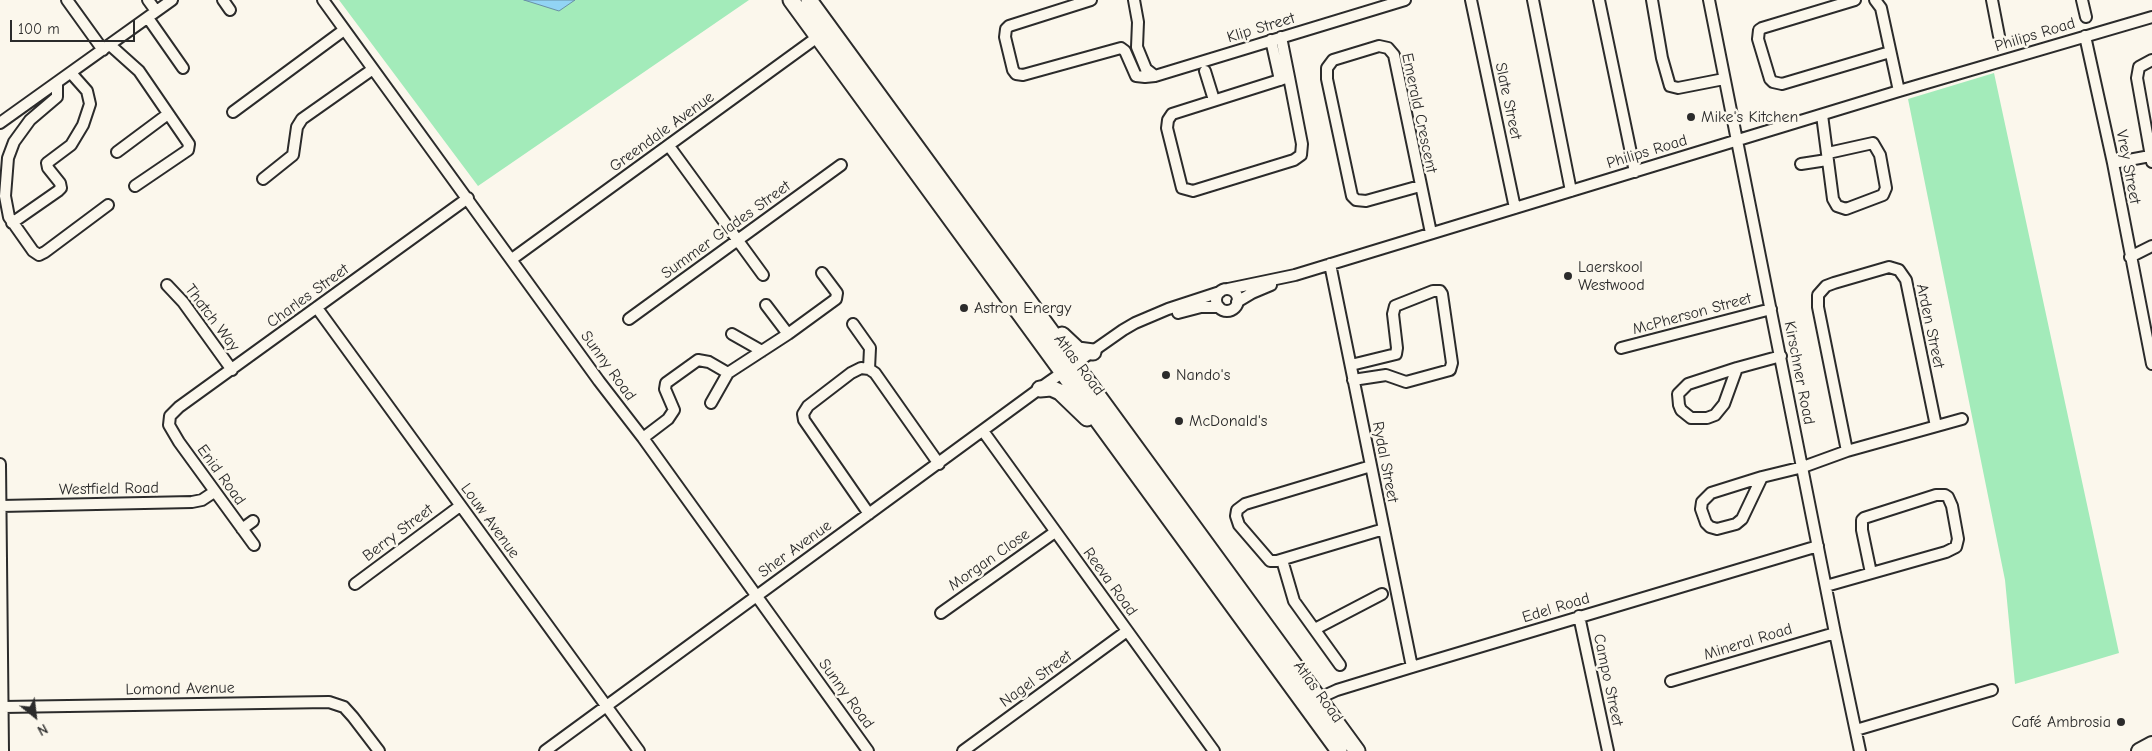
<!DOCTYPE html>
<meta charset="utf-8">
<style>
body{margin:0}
#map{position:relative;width:2152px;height:751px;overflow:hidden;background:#fbf7ec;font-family:"Comic Neue",sans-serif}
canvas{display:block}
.north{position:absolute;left:10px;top:691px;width:50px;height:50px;-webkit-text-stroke:4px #fbf7ec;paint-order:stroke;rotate:151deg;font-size:14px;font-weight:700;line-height:20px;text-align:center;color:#2b2b2b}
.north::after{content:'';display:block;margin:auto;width:18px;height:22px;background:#2b2b2b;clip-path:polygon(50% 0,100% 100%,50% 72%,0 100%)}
.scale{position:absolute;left:10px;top:20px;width:125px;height:22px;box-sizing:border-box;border:2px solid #2b2b2b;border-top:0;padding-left:6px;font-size:15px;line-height:18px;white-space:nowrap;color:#2b2b2b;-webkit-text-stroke:4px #fbf7ec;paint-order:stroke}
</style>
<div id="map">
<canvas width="2152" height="751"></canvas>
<div class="north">N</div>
<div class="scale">100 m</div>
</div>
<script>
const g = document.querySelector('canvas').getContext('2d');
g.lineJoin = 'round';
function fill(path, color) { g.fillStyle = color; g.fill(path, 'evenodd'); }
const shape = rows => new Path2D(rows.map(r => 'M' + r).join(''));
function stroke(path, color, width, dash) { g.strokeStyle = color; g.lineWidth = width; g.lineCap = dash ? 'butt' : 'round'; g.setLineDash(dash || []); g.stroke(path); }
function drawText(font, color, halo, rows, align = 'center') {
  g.font = font + ' "Comic Neue",sans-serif'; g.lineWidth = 5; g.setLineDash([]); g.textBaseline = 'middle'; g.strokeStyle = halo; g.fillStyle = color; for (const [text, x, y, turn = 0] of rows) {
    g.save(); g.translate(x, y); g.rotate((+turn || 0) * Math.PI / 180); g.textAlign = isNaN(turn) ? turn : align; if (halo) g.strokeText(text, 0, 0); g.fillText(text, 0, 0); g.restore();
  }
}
fill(shape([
 [339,0,749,0,478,186],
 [1994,73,2119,653,2015,684,2005,580,1908,99]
]), '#a3ebba');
const water = shape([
 [524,0,575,0,559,11,524,0]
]);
fill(water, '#92d4f4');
stroke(water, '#6990a4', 1);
const street = shape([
 [67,0,103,50],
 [148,0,156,11],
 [223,0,230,10],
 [323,0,599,381,643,438,868,751],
 [1091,0,1009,26,1006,29,1005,37,1013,70,1016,74,1023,75,1121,48,1125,51,1136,76,1145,77,1155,76,1405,0],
 [1134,0,1138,22,1137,47,1146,69,1155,76],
 [1471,0,1515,208],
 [1533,0,1571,191],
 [1599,0,1635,172],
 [1652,0,1662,58,1670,86,1678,88,1724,79],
 [1709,0,1835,633,1860,751],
 [1855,0,1762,28,1759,30,1758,39,1770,79,1773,82,1782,84,1890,52],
 [1875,0,1881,8,1899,91],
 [1992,0,1999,36],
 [2082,0,2086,17],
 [148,18,183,68],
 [2085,36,2113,163,2152,364],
 [1281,37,1289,77,1302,144,1301,155,1294,160,1193,191,1182,188,1167,128,1168,120,1172,114,1289,77],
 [1271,40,1280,80],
 [110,45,139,71,189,144,188,150,135,186],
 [2152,60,2139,67,2137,78,2152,162],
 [1205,71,1214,100],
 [57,83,57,97,30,120,14,142,8,158,5,196,9,217,33,251,39,255,45,252,108,205],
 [233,112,344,30],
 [1822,115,1833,199,1837,206,1846,209,1883,195,1886,188,1880,155,1873,143,1828,153],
 [0,123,172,0],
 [669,146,763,275],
 [117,152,168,114],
 [2113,163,2150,156],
 [1801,164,1827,160],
 [263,179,293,155,297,127,302,119,373,69],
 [1420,186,1366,201,1356,200,1352,196,1327,79,1327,68,1333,60,1379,46,1388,48,1394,55,1431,233],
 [12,223,58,191,61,188,60,183,48,168,47,163,71,145,83,125,90,104,87,91,71,73],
 [2130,257,2152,246],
 [512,259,823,33],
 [1330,264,1412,667],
 [167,285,183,302,232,370],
 [1228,289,1295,275,1899,91,2152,17],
 '1216 300a11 11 0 1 1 22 0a11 11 0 1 1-22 0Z',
 [1237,302,1252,293,1271,285],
 [766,305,788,334],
 [317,308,639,751],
 [1178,313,1201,307,1219,307],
 [629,319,841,165],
 [853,324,870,348,869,369],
 [732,334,762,351],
 [1621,348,1771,309],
 [1351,365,1396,354,1397,348,1393,314,1395,306,1433,291,1440,291,1442,294,1452,363,1450,370,1406,382,1386,375,1353,380],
 [1737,368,1724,404,1715,415,1707,418,1691,418,1681,410,1679,405,1678,394,1688,384,1737,368,1781,356],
 [728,373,788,334,836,299,837,293,822,273],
 [674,410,665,389,666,383,698,360,709,362,728,373,711,403],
 [983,431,1214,751],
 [643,438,668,419,674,410],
 [1847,451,1818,307,1818,295,1826,286,1834,283,1889,267,1899,270,1906,280,1936,426],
 [0,464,3,751],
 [1371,466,1245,504,1237,510,1236,516,1239,525,1270,561,1277,561,1384,529],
 [1762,477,1742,519,1736,524,1717,529,1710,527,1706,523,1701,509,1702,502,1711,493,1762,477,1803,467,1847,451,1962,419],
 [1,506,192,502,202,500,214,492],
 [869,514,804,420,803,414,808,406,851,373,861,368,869,369,875,373,939,464],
 [242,529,253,521],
 [254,545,179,442,169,425,170,416,179,407,468,198],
 [1282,560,1294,601,1340,665],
 [355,584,460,506],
 [1826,586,1946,552,1956,547,1958,539,1952,506,1948,497,1945,495,1936,495,1864,518,1862,520,1862,530,1871,573],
 [941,613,1055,532],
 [1579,616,1608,751],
 [1315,629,1382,594],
 [1671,681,1835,633],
 [1315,700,1337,690,1412,667,1818,546],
 [3,707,329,702,344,707,353,717,379,751],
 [1856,730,1992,690],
 [545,751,1046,384,1123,330,1135,323,1168,309,1220,292],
 [963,751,1127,631]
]);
const secondary = shape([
 [2139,751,2152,744]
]);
const primary = shape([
 [791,0,1339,751],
 [809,0,1357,751],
 [1062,335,1078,350,1093,352],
 [1040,389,1051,388,1060,392,1087,418]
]);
stroke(street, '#2b2b2b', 14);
stroke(secondary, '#2b2b2b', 18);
stroke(primary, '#2b2b2b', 19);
stroke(street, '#fbf7ec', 10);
stroke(secondary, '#fbf7ec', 14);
stroke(primary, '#fbf7ec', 15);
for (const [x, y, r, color] of [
 [1691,117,5,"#2b2b2b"],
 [1568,276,5,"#2b2b2b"],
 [964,308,5,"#2b2b2b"],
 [1166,375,5,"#2b2b2b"],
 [1179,421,5,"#2b2b2b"],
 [2121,722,5,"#2b2b2b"]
]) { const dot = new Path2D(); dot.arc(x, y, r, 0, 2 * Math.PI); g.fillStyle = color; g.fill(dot); stroke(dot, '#fbf7ec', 2); }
drawText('16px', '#2b2b2b', '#fbf7ec', [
 ["Klip Street",1261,28,-17],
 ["Philips Road",2035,35,-17],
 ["Slate Street",1508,101,78],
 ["Emerald Crescent",1419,113,78],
 ["Greendale Avenue",662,132,-36],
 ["Philips Road",1647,152,-17],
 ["Vrey Street",2128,167,79],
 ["Summer Glades Street",726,230,-36],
 ["Charles Street",308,296,-36],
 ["McPherson Street",1692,314,-15],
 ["Thatch Way",212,318,53],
 ["Arden Street",1930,326,78],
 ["Atlas Road",1079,365,53],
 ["Sunny Road",608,366,54],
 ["Kirschner Road",1799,373,79],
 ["Rydal Street",1385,462,79],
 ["Enid Road",221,475,54],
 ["Westfield Road",109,489,-1],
 ["Louw Avenue",490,521,54],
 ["Berry Street",398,533,-37],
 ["Sher Avenue",795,549,-36],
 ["Morgan Close",989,560,-35],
 ["Reeva Road",1110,582,54],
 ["Edel Road",1556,608,-17],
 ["Mineral Road",1748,642,-17],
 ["Nagel Street",1036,679,-36],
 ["Campo Street",1608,680,78],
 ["Lomond Avenue",180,689,-1],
 ["Atlas Road",1318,692,54],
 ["Sunny Road",846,694,54]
]);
drawText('16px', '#2b2b2b', '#fbf7ec', [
 ["Mike's Kitchen",1701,117],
 ["Laerskool",1578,267],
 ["Westwood",1578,285],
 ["Astron Energy",974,308],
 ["Nando's",1176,375],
 ["McDonald's",1189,421],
 ["Café Ambrosia",2111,722,"right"]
], 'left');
</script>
